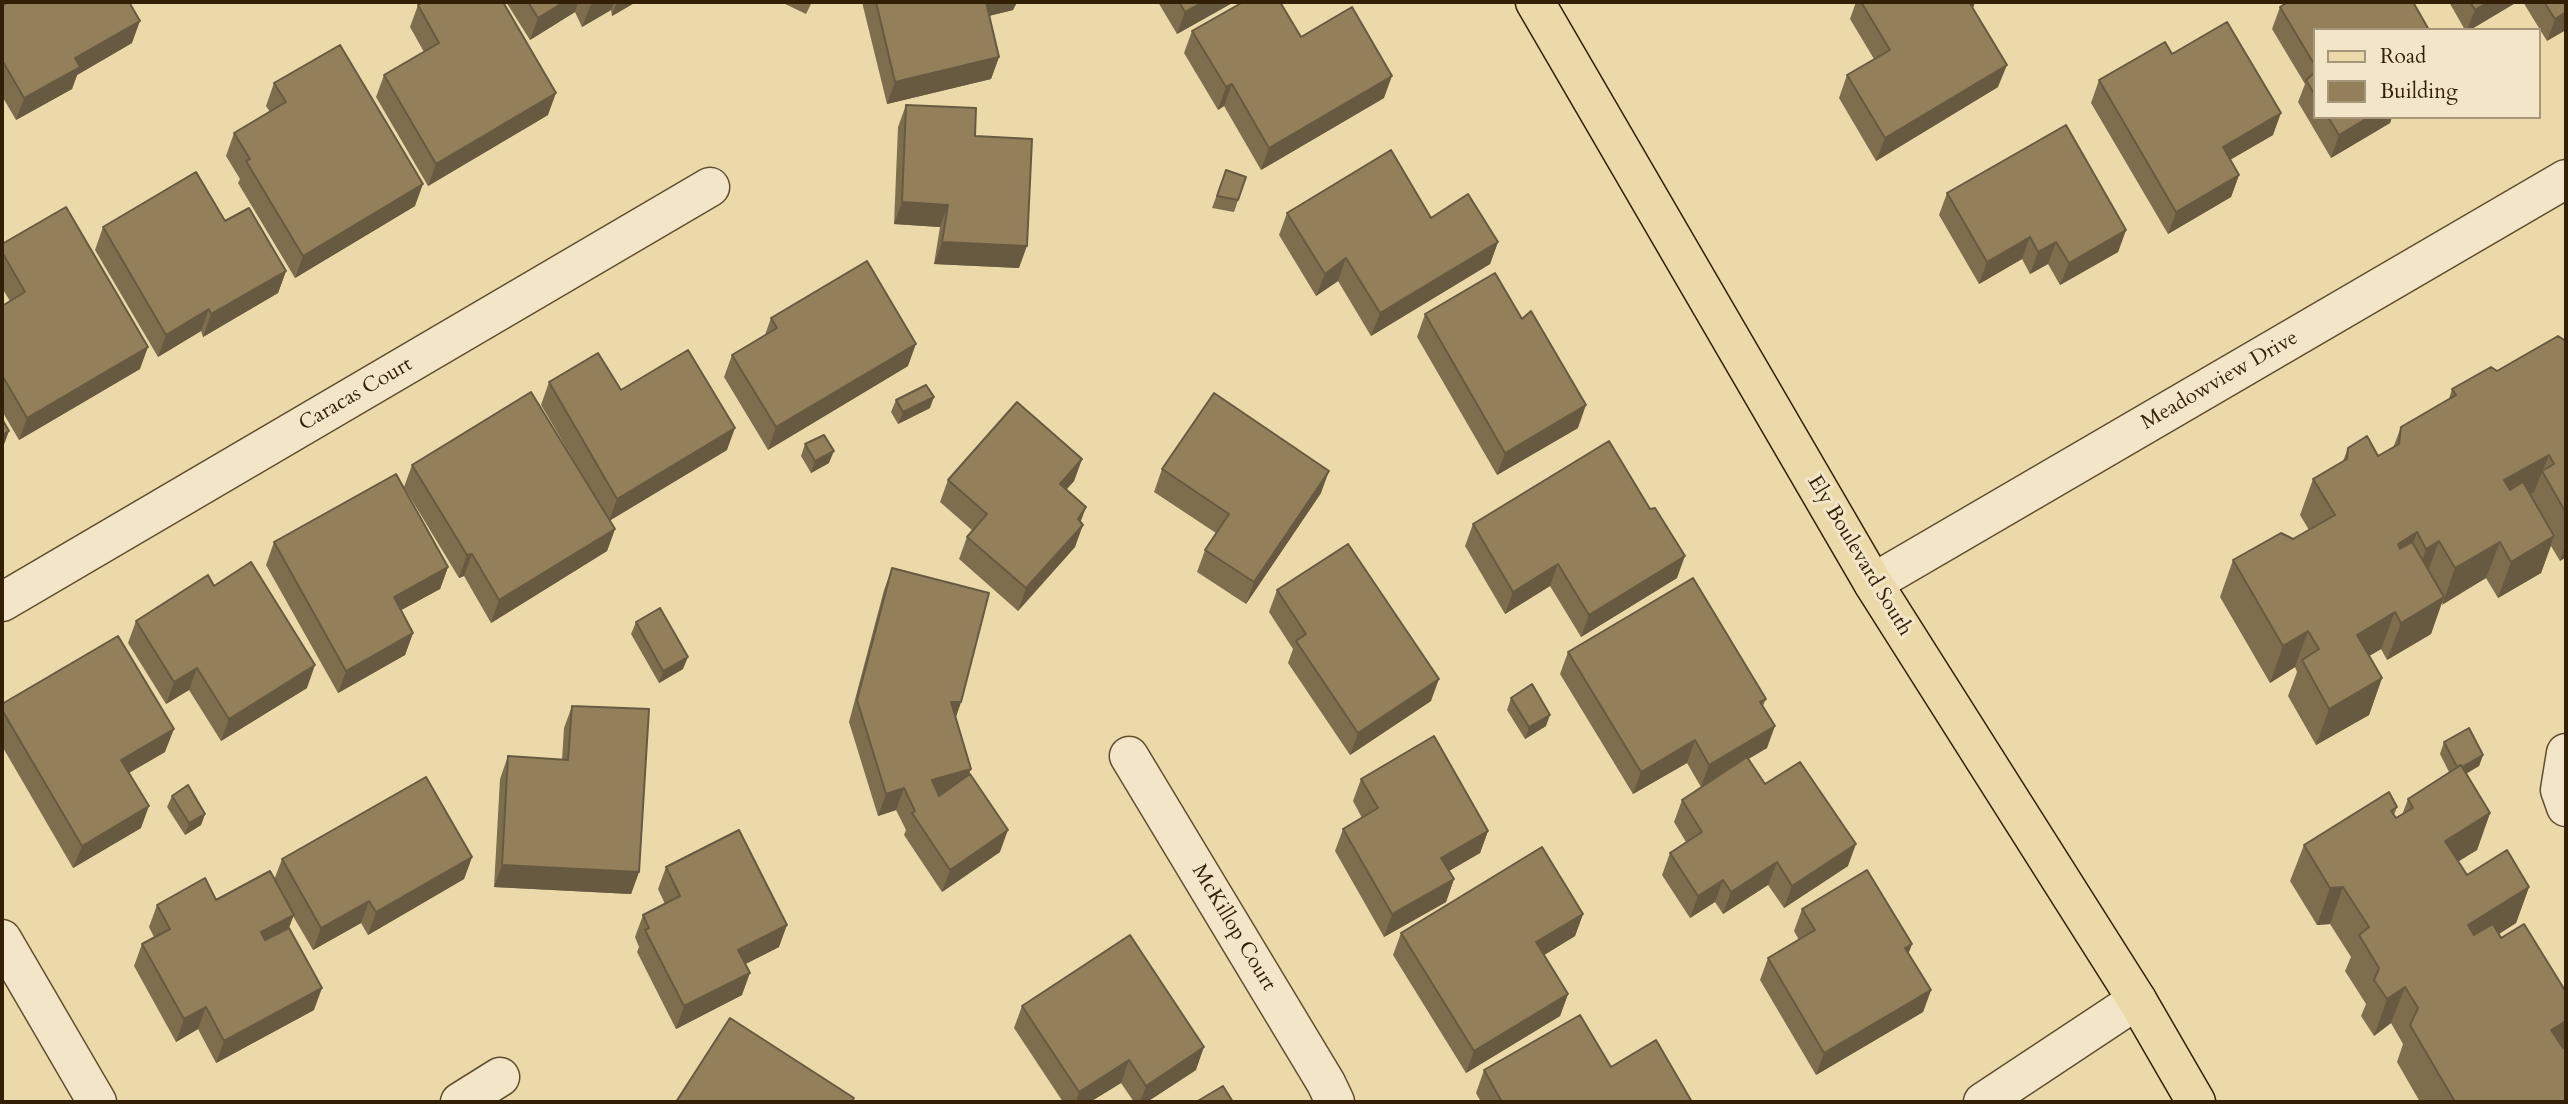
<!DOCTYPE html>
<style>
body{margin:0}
#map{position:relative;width:2568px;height:1104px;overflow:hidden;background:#ecd9aa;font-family:Cardo,serif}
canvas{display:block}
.frame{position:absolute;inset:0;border:4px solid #321f05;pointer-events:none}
.legend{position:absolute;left:2313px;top:28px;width:228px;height:91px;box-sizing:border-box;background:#f3e6c8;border:2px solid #a6967a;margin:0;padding:9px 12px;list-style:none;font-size:21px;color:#321f05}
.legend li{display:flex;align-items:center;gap:14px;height:35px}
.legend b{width:35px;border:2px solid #a6967a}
</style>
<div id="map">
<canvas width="2568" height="1104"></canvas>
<div class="frame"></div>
<ul class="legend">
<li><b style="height:9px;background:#ecd9aa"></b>Road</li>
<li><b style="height:19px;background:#93805b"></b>Building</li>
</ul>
</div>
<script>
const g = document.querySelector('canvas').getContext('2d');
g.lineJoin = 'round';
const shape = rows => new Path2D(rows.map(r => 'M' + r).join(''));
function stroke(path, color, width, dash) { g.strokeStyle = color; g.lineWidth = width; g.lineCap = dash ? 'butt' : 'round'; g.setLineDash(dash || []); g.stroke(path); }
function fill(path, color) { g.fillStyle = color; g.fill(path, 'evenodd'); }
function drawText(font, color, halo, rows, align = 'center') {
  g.font = font + ' Cardo,serif'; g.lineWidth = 6; g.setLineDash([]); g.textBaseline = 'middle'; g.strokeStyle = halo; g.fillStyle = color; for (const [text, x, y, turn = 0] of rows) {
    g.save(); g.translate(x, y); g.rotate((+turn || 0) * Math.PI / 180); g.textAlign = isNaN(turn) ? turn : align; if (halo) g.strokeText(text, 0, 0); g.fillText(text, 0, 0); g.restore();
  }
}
const minor = shape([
 [1873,583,2566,179],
 [2,602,710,187],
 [2566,753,2560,790,2566,807],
 [1129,756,1326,1083,1335,1102],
 [2,939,97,1102],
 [460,1102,500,1077],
 [1983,1102,2137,1000]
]);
const major = shape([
 [1535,2,1873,583,2137,1000,2196,1102]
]);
stroke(minor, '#604e2e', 41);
stroke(major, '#321f05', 41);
stroke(minor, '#f3e6c8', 38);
stroke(major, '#ecd9aa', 38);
fill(shape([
 [506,2,636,2,612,16,611,10,582,27,575,12,530,40],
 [781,2,812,2,806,14],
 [862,2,1017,2,1013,10,989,16,999,57,991,79,887,104],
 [1158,2,1234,2,1177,34],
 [1856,2,1975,2,1973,8,1998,87,1876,161,1839,98,1847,75,1874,59,1850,19],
 [2449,2,2517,2,2470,30,2465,30],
 [2523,2,2566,2,2547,41],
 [418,5,548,115,428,186,376,97,384,75,424,52,410,27],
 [2,6,132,43,77,75,72,89,16,120,2,96],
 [2280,7,2314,30,2314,117,2392,117,2390,123,2331,158,2298,102,2305,84,2272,29],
 [1192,31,1301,37,1384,98,1261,170,1224,106,1218,110,1184,53],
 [2172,54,2273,135,2230,160,2239,175,2231,197,2168,234,2091,103,2099,80],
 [274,83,415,206,295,278,238,183,240,179,226,156,234,133,270,112,266,106],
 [906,105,975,136,1019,268,934,264,940,227,894,224,898,127],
 [1226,170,1246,177,1234,212,1212,208],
 [1947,193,2126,230,2118,252,2060,285,2048,264,2030,274,2022,259,1979,284,1939,215],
 [1287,213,1431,218,1498,242,1490,264,1371,336,1338,281,1316,296,1279,235],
 [225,221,286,271,278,293,203,337,201,331,158,357,95,250,103,227],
 [2,244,140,369,19,440,2,411,2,306,10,301,2,288],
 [1425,314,1522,319,1578,428,1497,475,1417,337],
 [771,318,908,366,768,450,724,377,732,355,765,335],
 [2566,341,2566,557,2560,561,2551,546,2541,573,2498,598,2486,578,2441,604,2431,634,2387,660,2381,649,2369,656,2382,678,2369,715,2316,745,2288,696,2297,672,2295,667,2270,683,2220,597,2233,560,2293,539,2309,530,2300,515,2313,479,2343,461,2348,448,2378,456,2393,448,2401,427,2449,399,2452,389,2497,371],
 [549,382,621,390,727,450,609,521,615,529,607,551,491,623,464,576,459,578,404,487,412,465,602,508,541,405],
 [896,400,930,408,898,424,891,412],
 [805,444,829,463,811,473,801,456],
 [1082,459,1074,481,1066,490,1086,507,1080,522,1075,547,1018,611,959,559,967,537,973,531,940,502,948,480],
 [1162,469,1321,493,1246,604,1197,572,1205,550,1216,533,1154,492],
 [1650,509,1677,578,1581,637,1550,586,1505,614,1465,546,1473,524],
 [274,542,448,567,440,589,401,610,413,633,405,655,338,693,266,565],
 [892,568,961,702,956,717,968,775,1000,852,942,892,904,835,906,830,896,810,878,816,849,722,884,590],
 [214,586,307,688,221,741,189,690,166,704,128,643,136,621],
 [1277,590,1431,701,1350,755,1288,663,1293,649,1269,612],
 [636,622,683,669,659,683,631,634],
 [1568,652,1766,699,1763,706,1767,748,1748,759,1765,784,1848,866,1784,908,1768,885,1723,914,1715,902,1690,918,1662,875,1670,853,1686,842,1674,822,1682,800,1701,787,1687,763,1633,794,1560,674],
 [1511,698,1546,726,1525,739,1507,710],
 [2,704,165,752,129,773,141,828,73,868,2,746],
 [572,706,639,872,631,894,494,887,500,779,508,756,562,760,564,728],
 [2444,742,2483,755,2479,766,2466,774,2490,813,2477,850,2458,861,2467,875,2529,887,2516,923,2499,934,2566,1102,2420,1102,2397,1062,2403,1044,2391,1023,2374,1036,2361,1016,2366,1004,2345,971,2351,957,2330,924,2317,925,2290,881,2304,845,2397,807,2394,815,2396,818,2402,815,2408,799,2449,772,2440,754],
 [1361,779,1488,831,1480,853,1449,871,1454,879,1446,902,1384,937,1335,851,1343,829,1362,818,1353,801],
 [172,796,205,814,201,825,185,835,167,807],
 [472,857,464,879,368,935,361,923,313,950,293,916,289,928,314,1010,216,1063,198,1029,176,1042,134,966,142,944,154,937,149,927,157,905,216,900,274,880,282,859],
 [666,867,779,947,745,964,742,995,676,1029,637,952,639,947,635,937,643,915,665,904,658,889],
 [1802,909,1912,944,1908,954,1931,990,1923,1012,1816,1075,1760,980,1768,958,1799,940,1794,931],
 [1583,914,1575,936,1544,955,1568,994,1560,1016,1466,1073,1393,955,1401,933],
 [1022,1006,1196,1070,1147,1102,1134,1102,1121,1083,1090,1102,1063,1102,1014,1028],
 [1611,1067,1692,1102,1481,1102,1476,1093,1484,1070]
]), '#7e6e4e');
fill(shape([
 [564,2,578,2,575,12,530,40,538,18],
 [595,2,614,2,611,10,582,27,591,4],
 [617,2,636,2,612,16],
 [982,2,1017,2,1013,10,976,19],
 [1203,2,1234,2,1177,34,1185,12],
 [1967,2,1975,2,1970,16],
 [2488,2,2517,2,2470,30,2467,30,2475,10],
 [2566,12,2566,30,2547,41,2555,19],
 [140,21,132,43,77,75,72,89,16,120,24,98,75,58],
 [999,57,991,79,887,104,895,82],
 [2007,65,1998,87,1876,161,1885,138],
 [1392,76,1384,98,1261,170,1269,148],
 [1232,84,1224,106,1218,110,1226,87],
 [556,93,548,115,428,186,436,164],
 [2281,113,2273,135,2214,169,2223,147],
 [2369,117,2392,117,2390,123,2331,158,2339,135],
 [2239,175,2231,197,2168,234,2176,212],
 [423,184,415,206,295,278,303,256],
 [902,202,948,205,940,227,894,224],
 [2126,230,2118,252,2060,285,2069,263],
 [2030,237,2022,259,1979,284,1987,262],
 [942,242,1027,246,1019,268,934,264],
 [1498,242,1490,264,1371,336,1380,313],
 [2056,242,2048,264,2030,274,2038,252],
 [1346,258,1338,281,1316,296,1325,274],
 [286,271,278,293,203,337,211,314],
 [209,309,201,331,158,357,166,335],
 [916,344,908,366,768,450,776,427],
 [148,347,140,369,19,440,27,418],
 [934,397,930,408,898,424,903,412],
 [1586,405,1578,428,1497,475,1505,453],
 [735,428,727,450,609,521,617,499],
 [9,431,2,450,2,435],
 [834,451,829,463,811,473,815,461],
 [2549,455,2534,492,2491,517,2504,480],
 [1082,459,1074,481,1052,506,1060,484],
 [1329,471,1321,493,1246,604,1254,582],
 [1086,507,1078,529,1083,525,1075,547,1018,611,1026,588],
 [615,529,607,551,491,623,499,600],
 [2417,532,2404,569,2398,544],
 [2554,536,2541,573,2498,598,2511,562],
 [2439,541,2426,577,2413,586,2426,549],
 [2500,542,2486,578,2442,605,2455,568],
 [2566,543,2566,557,2560,561],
 [472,554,464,576,459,578,467,555],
 [1685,556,1677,578,1581,637,1589,615],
 [1558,564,1550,586,1505,614,1513,592],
 [448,567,440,589,385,619,394,597],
 [2444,597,2431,634,2387,660,2401,623],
 [2395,612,2381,649,2344,671,2357,635],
 [2308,631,2295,667,2270,683,2283,646],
 [413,633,405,655,338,693,346,671],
 [688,657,683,669,659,683,663,671],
 [315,665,307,688,221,741,229,719],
 [197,668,189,690,166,704,174,682],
 [2382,678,2369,715,2316,745,2329,709],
 [1439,679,1431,701,1350,755,1358,733],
 [951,702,961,702,953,725],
 [1550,715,1546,726,1525,739,1529,727],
 [1775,726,1767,748,1701,787,1709,765],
 [174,729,165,752,113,782,121,760],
 [1695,740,1687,763,1633,794,1641,772],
 [2483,755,2479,766,2454,780,2458,769],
 [971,769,963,791,924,803,932,780],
 [904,788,896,810,878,816,886,794],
 [149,806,141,828,73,868,82,846],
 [2490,813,2477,850,2432,878,2445,841],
 [205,814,201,825,185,835,189,823],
 [1008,830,1000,852,942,892,950,870],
 [1488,831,1480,853,1433,880,1441,858],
 [1856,844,1848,866,1784,908,1792,886],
 [472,857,464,879,368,935,376,912],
 [1777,862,1768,885,1723,914,1731,892],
 [502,865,639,872,631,894,494,887],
 [1454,879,1446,902,1384,937,1392,914],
 [1723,880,1715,902,1690,918,1698,896],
 [2343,887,2330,924,2317,925,2330,888],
 [2529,887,2516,923,2455,962,2468,925],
 [369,901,361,923,313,950,321,928],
 [1583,914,1575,936,1528,965,1536,942],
 [294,915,285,937,253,954,261,932],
 [787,925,779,947,730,972,738,950],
 [1912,944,1904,966,1905,948],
 [750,973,742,995,676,1029,684,1006],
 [2405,987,2391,1023,2374,1036,2387,999],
 [322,988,314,1010,216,1063,224,1041],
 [1931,990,1923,1012,1816,1075,1824,1053],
 [1568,994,1560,1016,1466,1073,1474,1051],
 [206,1007,198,1029,176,1042,184,1019],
 [2566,1021,2566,1048,2538,1067,2551,1030],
 [1204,1047,1196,1070,1147,1102,1140,1102,1146,1086],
 [1129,1060,1121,1083,1090,1102,1076,1102,1079,1092]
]), '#675a40');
const building = shape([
 [9,2,129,2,140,21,75,58,80,67,24,98,2,60,2,6,9,2],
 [423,2,503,2,556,93,436,164,384,75,439,43,418,5,423,2],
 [528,2,564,2,538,18,528,2],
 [876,2,986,2,999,57,895,82,876,2],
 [1179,2,1203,2,1185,12,1179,2],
 [1243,2,1280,2,1301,37,1352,7,1392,76,1269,148,1232,84,1226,87,1192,31,1243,2],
 [1861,2,1969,2,2007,65,1885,138,1847,75,1890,50,1861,2],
 [2288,2,2413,2,2429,30,2314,30,2314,64,2280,7,2288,2],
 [2470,2,2488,2,2475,10,2470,2],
 [2544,2,2566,2,2566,12,2555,19,2544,2],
 [2227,22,2281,113,2223,147,2239,175,2176,212,2099,80,2165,42,2172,54,2227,22],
 [340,45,423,184,303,256,246,161,250,159,234,133,286,102,274,83,340,45],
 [2314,73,2314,94,2306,80,2314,73],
 [906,105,976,108,975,136,1032,139,1027,246,942,242,948,205,902,202,906,105],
 [2328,117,2369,117,2339,135,2328,117],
 [2066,125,2126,230,2069,263,2056,242,2038,252,2030,237,1987,262,1947,193,2066,125],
 [1391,150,1431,218,1468,194,1498,242,1380,313,1346,258,1325,274,1287,213,1391,150],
 [1226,170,1246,177,1238,200,1217,196,1226,170],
 [196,172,225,221,249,208,286,271,211,314,209,309,166,335,103,227,196,172],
 [66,207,148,347,27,418,2,375,2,306,25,292,2,252,2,244,66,207],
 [867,261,916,344,776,427,732,355,777,328,771,318,867,261],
 [1495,273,1522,319,1531,311,1586,405,1505,453,1425,314,1495,273],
 [2558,336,2566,341,2566,513,2542,471,2554,464,2549,455,2504,480,2510,490,2523,482,2554,536,2511,562,2500,542,2455,568,2439,541,2426,549,2417,532,2398,544,2400,549,2412,542,2444,597,2401,623,2395,612,2357,635,2382,678,2329,709,2302,660,2319,649,2308,631,2283,646,2233,560,2281,533,2293,539,2335,515,2313,479,2347,459,2348,448,2367,436,2378,456,2399,444,2401,427,2456,395,2452,389,2491,367,2497,371,2558,336],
 [688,350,735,428,617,499,549,382,598,353,621,390,688,350],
 [926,385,934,397,903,412,896,400,926,385],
 [531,392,615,529,499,600,472,554,467,555,412,465,531,392],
 [1214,393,1329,471,1254,582,1205,550,1229,514,1162,469,1214,393],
 [1017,402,1082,459,1060,484,1086,507,1078,519,1083,525,1026,588,967,537,987,514,948,480,1017,402],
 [2,419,9,431,2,435,2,419],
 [824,435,834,451,815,461,805,444,824,435],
 [1609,441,1650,509,1655,508,1685,556,1589,615,1558,564,1513,592,1473,524,1609,441],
 [396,474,448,567,394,597,413,633,346,671,274,542,396,474],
 [1348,544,1439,679,1358,733,1296,641,1306,634,1277,590,1348,544],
 [251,562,315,665,229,719,197,668,174,682,136,621,208,575,214,586,251,562],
 [892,568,989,593,961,702,951,702,971,769,932,780,939,796,970,774,1008,830,950,870,912,813,915,811,904,788,886,794,857,700,892,568],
 [1693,578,1766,699,1760,702,1775,726,1709,765,1695,740,1641,772,1568,652,1693,578],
 [660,608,688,657,663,671,636,622,660,608],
 [118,636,174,729,121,760,149,806,82,846,2,710,2,704,118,636],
 [1532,684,1550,715,1529,727,1511,698,1532,684],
 [572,706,649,709,639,872,502,865,508,756,568,760,572,706],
 [2469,728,2483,755,2462,767,2461,765,2457,767,2444,742,2469,728],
 [1434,736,1488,831,1441,858,1454,879,1392,914,1343,829,1378,808,1361,779,1434,736],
 [1747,757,1765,784,1800,762,1856,844,1792,886,1777,862,1731,892,1723,880,1698,896,1670,853,1702,832,1682,800,1747,757],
 [2461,765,2490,813,2445,841,2467,875,2507,850,2529,887,2468,925,2474,935,2493,924,2501,938,2524,924,2566,992,2566,1021,2551,1030,2563,1048,2566,1046,2566,1102,2455,1102,2410,1025,2418,1008,2405,987,2387,999,2374,980,2379,968,2359,935,2369,927,2343,887,2330,888,2304,845,2389,792,2397,807,2391,811,2396,818,2413,808,2408,799,2461,765],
 [426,777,472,857,376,912,369,901,321,928,282,859,426,777],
 [188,785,205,814,189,823,172,796,188,785],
 [739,830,787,925,738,950,750,973,684,1006,645,930,649,928,643,915,680,896,666,867,739,830],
 [1542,847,1583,914,1536,942,1568,994,1474,1051,1401,933,1542,847],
 [1867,870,1912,944,1905,948,1931,990,1824,1053,1768,958,1815,930,1802,909,1867,870],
 [270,871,294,915,261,932,265,940,289,928,322,988,224,1041,206,1007,184,1019,142,944,170,929,157,905,205,878,216,900,270,871],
 [1130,935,1204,1047,1146,1086,1129,1060,1079,1092,1022,1006,1130,935],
 [1580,1015,1611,1067,1656,1040,1692,1102,1502,1102,1484,1070,1580,1015],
 [730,1018,854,1098,851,1102,676,1102,730,1018],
 [1223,1086,1233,1102,1196,1102,1223,1086]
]);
fill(building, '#93805b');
stroke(building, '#675a40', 2);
drawText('21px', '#321f05', '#f3e6c8', [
 ["Meadowview Drive",2220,381,-30],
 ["Caracas Court",356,395,-30],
 ["Ely Boulevard South",1859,556,59],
 ["McKillop Court",1233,928,59]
]);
</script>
